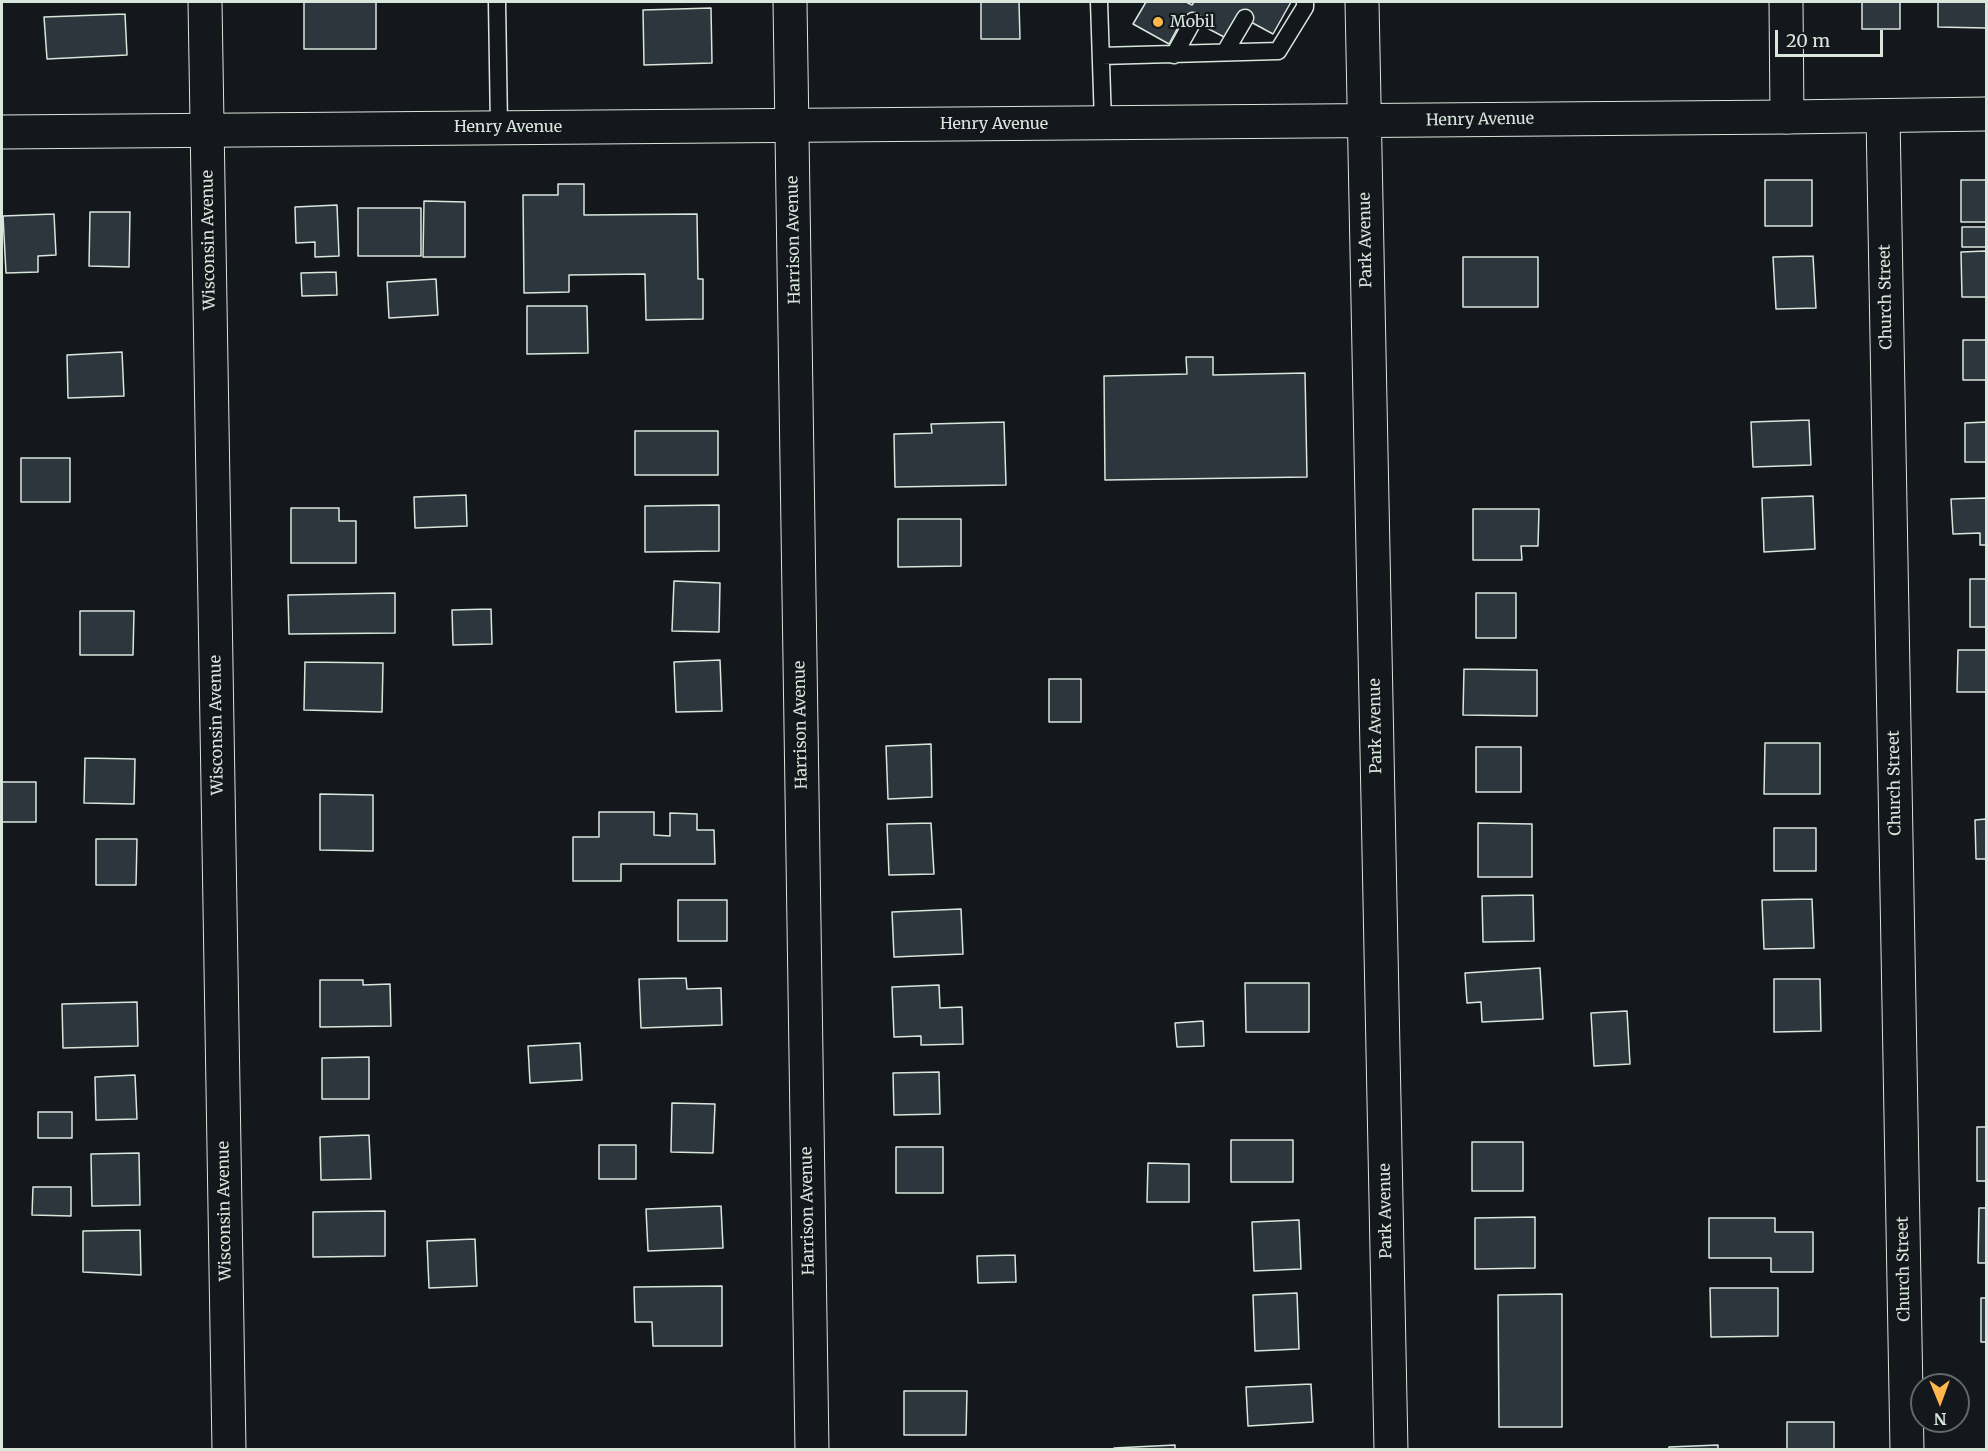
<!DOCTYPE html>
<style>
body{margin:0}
#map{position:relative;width:1988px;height:1451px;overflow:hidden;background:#14181c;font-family:Merriweather,serif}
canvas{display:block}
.frame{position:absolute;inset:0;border:3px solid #d8e6dc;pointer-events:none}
.north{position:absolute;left:1910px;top:1373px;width:60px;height:60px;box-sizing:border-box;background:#14181c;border:2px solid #626a69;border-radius:50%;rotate:179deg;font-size:16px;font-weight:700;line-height:24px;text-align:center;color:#d8e6dc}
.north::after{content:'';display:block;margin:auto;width:21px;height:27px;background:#ffb74d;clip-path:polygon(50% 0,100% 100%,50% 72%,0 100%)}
.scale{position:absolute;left:1775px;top:30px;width:108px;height:27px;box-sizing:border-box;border:3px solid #d8e6dc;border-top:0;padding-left:8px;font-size:18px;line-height:21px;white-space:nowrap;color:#d8e6dc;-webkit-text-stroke:4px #14181c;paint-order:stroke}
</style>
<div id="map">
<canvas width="1988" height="1451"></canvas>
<div class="frame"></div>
<div class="north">N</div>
<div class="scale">20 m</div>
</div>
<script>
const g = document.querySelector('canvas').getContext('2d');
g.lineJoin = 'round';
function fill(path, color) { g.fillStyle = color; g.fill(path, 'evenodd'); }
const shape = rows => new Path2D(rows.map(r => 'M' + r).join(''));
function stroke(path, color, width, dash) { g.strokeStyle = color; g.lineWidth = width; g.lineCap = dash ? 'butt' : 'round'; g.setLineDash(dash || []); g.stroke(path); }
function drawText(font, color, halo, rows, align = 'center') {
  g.font = font + ' Merriweather,serif'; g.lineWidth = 4.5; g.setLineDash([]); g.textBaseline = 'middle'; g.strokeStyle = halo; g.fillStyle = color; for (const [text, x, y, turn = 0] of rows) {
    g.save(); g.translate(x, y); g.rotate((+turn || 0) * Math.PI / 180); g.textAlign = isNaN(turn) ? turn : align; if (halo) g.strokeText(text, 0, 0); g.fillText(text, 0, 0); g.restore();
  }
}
const building = shape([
 [304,2,376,2,376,49,304,49,304,2],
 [981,2,1019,2,1020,39,981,39,981,2],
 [1146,2,1186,2,1192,5,1194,2,1291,2,1273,34,1238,15,1226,38,1184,16,1169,44,1133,24,1146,2],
 [1862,2,1900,2,1900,29,1862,29,1862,2],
 [1938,2,1986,2,1986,28,1938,27,1938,2],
 [711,8,712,63,644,65,643,10,711,8],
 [125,14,127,55,47,59,44,17,125,14],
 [1765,180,1812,180,1812,226,1765,226,1765,180],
 [1961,180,1986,180,1986,222,1961,222,1961,180],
 [558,184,584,184,584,215,697,214,698,279,703,279,703,319,646,320,645,274,569,275,569,292,524,293,523,195,558,195,558,184],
 [424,201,465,202,465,257,423,257,424,201],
 [337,205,339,256,315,257,315,242,296,243,295,207,337,205],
 [358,208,421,208,421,256,358,256,358,208],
 [90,212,130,212,129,267,89,266,90,212],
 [54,214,56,255,38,256,38,272,6,273,3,216,54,214],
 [1962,227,1986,227,1986,247,1962,247,1962,227],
 [1986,251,1986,297,1962,297,1961,252,1986,251],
 [1813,256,1816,308,1776,309,1773,257,1813,256],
 [1463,257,1538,257,1538,307,1463,307,1463,257],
 [336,272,337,295,302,296,301,273,336,272],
 [436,279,438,315,389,318,387,282,436,279],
 [527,306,587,306,588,353,527,354,527,306],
 [1963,340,1986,340,1986,380,1963,380,1963,340],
 [122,352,124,396,68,398,67,355,122,352],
 [1186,357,1213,357,1213,375,1305,373,1307,477,1105,480,1104,376,1187,374,1186,357],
 [1809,420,1811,465,1753,467,1751,422,1809,420],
 [1004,422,1006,485,895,487,894,434,932,433,931,424,1004,422],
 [1986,422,1986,462,1965,462,1965,423,1986,422],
 [635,431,718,431,718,475,635,475,635,431],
 [21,458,70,458,70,502,21,502,21,458],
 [466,495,467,526,415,528,414,497,466,495],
 [1813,496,1815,549,1764,552,1762,498,1813,496],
 [1986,498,1986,545,1980,545,1980,533,1953,534,1951,499,1986,498],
 [719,505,719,551,645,552,645,506,719,505],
 [291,508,339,508,339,521,356,521,356,563,291,563,291,508],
 [1473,509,1539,509,1538,546,1521,546,1522,560,1473,560,1473,509],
 [898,519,961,519,961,566,898,567,898,519],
 [1970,579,1986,579,1986,627,1970,627,1970,579],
 [674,581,720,583,719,632,672,631,674,581],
 [395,593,395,633,289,634,288,595,395,593],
 [1476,593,1516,593,1516,638,1476,638,1476,593],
 [491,609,492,644,453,645,452,610,491,609],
 [80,611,134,611,133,655,80,655,80,611],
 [1958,650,1986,650,1986,692,1957,692,1958,650],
 [720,660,722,711,676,712,674,662,720,660],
 [305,662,383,663,382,712,304,710,305,662],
 [1464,669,1537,670,1537,716,1463,715,1464,669],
 [1049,679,1081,679,1081,722,1049,722,1049,679],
 [1765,743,1820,743,1820,794,1764,794,1765,743],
 [931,744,932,797,888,799,886,746,931,744],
 [1476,747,1521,747,1521,792,1476,792,1476,747],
 [85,758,135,759,134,804,84,803,85,758],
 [2,782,36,782,36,822,2,822,2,782],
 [320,794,373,795,373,851,320,850,320,794],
 [599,812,654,812,654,835,670,836,670,813,697,814,697,830,714,830,715,864,621,864,621,881,573,881,573,837,599,837,599,812],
 [1986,819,1986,859,1976,859,1975,820,1986,819],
 [931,823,934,874,889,875,887,824,931,823],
 [1478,823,1532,824,1532,877,1478,877,1478,823],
 [1774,828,1816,828,1816,871,1774,871,1774,828],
 [96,839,137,839,136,885,96,885,96,839],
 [1533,895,1534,941,1483,942,1482,896,1533,895],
 [1812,899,1814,948,1764,949,1762,900,1812,899],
 [678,900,727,900,727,941,678,941,678,900],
 [961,909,963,954,894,957,892,912,961,909],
 [1540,968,1543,1019,1482,1022,1481,1002,1467,1003,1465,973,1540,968],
 [686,978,687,989,721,988,722,1025,641,1028,639,979,686,978],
 [1774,979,1820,979,1821,1031,1774,1032,1774,979],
 [320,980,363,980,363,985,390,984,391,1026,320,1027,320,980],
 [1245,983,1309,983,1309,1032,1246,1032,1245,983],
 [939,985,940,1008,962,1007,963,1044,921,1045,921,1036,894,1037,892,987,939,985],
 [137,1002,138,1046,63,1048,62,1004,137,1002],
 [1627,1011,1630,1064,1594,1066,1591,1013,1627,1011],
 [1203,1021,1204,1046,1177,1047,1175,1023,1203,1021],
 [580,1043,582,1080,530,1083,528,1046,580,1043],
 [369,1057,369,1099,322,1099,322,1058,369,1057],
 [939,1072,940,1114,894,1115,893,1073,939,1072],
 [135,1075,137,1119,96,1120,95,1077,135,1075],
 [672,1103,715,1104,713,1153,671,1152,672,1103],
 [38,1112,72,1112,72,1138,38,1138,38,1112],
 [1977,1127,1986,1127,1986,1181,1977,1181,1977,1127],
 [369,1135,371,1179,321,1180,320,1137,369,1135],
 [1231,1140,1293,1140,1293,1182,1231,1182,1231,1140],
 [1472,1142,1523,1142,1523,1191,1472,1191,1472,1142],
 [599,1145,636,1145,636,1179,599,1179,599,1145],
 [896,1147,943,1147,943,1193,896,1193,896,1147],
 [139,1153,140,1205,92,1206,91,1154,139,1153],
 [1148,1163,1189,1164,1189,1202,1147,1202,1148,1163],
 [33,1187,71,1187,71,1216,32,1215,33,1187],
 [721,1206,723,1248,648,1251,646,1209,721,1206],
 [1979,1208,1986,1208,1986,1263,1978,1263,1979,1208],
 [385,1211,385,1256,313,1257,313,1212,385,1211],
 [1535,1217,1535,1268,1475,1269,1475,1218,1535,1217],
 [1709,1218,1775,1218,1775,1232,1813,1232,1813,1272,1771,1272,1771,1258,1709,1258,1709,1218],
 [1299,1220,1301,1269,1254,1271,1252,1222,1299,1220],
 [140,1230,141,1275,83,1272,83,1231,140,1230],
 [475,1239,477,1286,429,1288,427,1241,475,1239],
 [1015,1255,1016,1282,978,1283,977,1256,1015,1255],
 [722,1286,722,1346,653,1346,652,1322,635,1322,634,1287,722,1286],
 [1710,1288,1778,1288,1778,1336,1711,1337,1710,1288],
 [1297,1293,1299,1349,1255,1351,1253,1295,1297,1293],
 [1562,1294,1562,1427,1499,1427,1498,1295,1562,1294],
 [1981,1298,1986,1298,1986,1342,1981,1342,1981,1298],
 [1311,1384,1313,1422,1248,1426,1246,1387,1311,1384],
 [904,1391,967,1391,966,1435,904,1435,904,1391],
 [1787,1422,1834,1422,1834,1450,1787,1450,1787,1422],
 [1175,1445,1175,1450,1114,1450,1114,1448,1175,1445],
 [1718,1445,1718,1450,1669,1450,1669,1447,1718,1445]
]);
fill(building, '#2c363c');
stroke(building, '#d8e6dc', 1.5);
const service = shape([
 [497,2,499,127],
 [1099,2,1103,123],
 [1225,52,1245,18],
 [1174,55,1193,21],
 [1101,56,1278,51,1305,7,1305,2]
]);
const minor = shape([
 [205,2,229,1450],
 [790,2,812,1450],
 [1786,2,1787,117],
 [1883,116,1907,1450]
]);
const tertiary = shape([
 [1362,2,1391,1450],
 [2,132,1787,117,1986,114]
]);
stroke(service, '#d8e6dc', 19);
stroke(minor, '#d8e6dc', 35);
stroke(tertiary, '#d8e6dc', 35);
stroke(service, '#14181c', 16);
stroke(minor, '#14181c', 33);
stroke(tertiary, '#14181c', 33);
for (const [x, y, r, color] of [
 [1158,22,6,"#ffb74d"]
]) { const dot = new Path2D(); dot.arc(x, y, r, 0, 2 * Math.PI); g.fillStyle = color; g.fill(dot); stroke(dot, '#14181c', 2); }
drawText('16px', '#d8e6dc', '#14181c', [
 ["Mobil",1170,22]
], 'left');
drawText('16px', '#d8e6dc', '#14181c', [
 ["Henry Avenue",1480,120,-1],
 ["Henry Avenue",994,124],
 ["Henry Avenue",508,127],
 ["Wisconsin Avenue",209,240,-91],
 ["Harrison Avenue",794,240,-91],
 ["Park Avenue",1366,240,-91],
 ["Church Street",1886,297,-91],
 ["Wisconsin Avenue",217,725,-91],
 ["Harrison Avenue",801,725,-91],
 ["Park Avenue",1376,726,-91],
 ["Church Street",1895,783,-91],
 ["Wisconsin Avenue",225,1211,-91],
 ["Harrison Avenue",808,1211,-91],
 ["Park Avenue",1386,1211,-91],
 ["Church Street",1904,1269,-91]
]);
</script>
